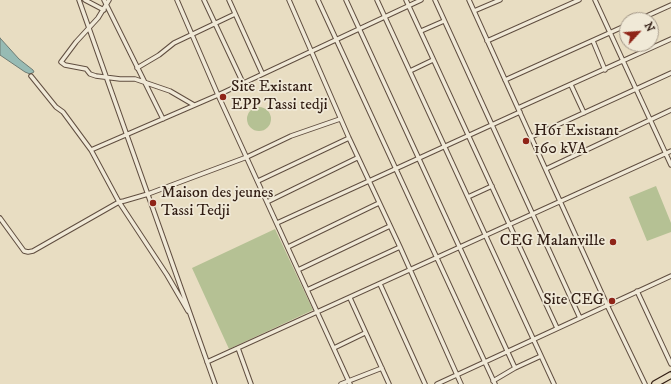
<!DOCTYPE html>
<style>
body{margin:0}
#map{position:relative;width:671px;height:384px;overflow:hidden;background:#e8ddc2;font-family:"IM FELL DW Pica",serif}
canvas{display:block}
.north{position:absolute;left:619px;top:12px;width:40px;height:40px;box-sizing:border-box;background:#f0e9d7;border:1px solid #a49889;border-radius:50%;rotate:64deg;font-size:11px;font-weight:700;line-height:16px;text-align:center;color:#321e14}
.north::after{content:'';display:block;margin:auto;width:14px;height:18px;background:#8f2418;clip-path:polygon(50% 0,100% 100%,50% 72%,0 100%)}
</style>
<div id="map">
<canvas width="671" height="384"></canvas>
<div class="north">N</div>
</div>
<script>
const g = document.querySelector('canvas').getContext('2d');
g.lineJoin = 'round';
function fill(path, color) { g.fillStyle = color; g.fill(path, 'evenodd'); }
const shape = rows => new Path2D(rows.map(r => 'M' + r).join(''));
function stroke(path, color, width, dash) { g.strokeStyle = color; g.lineWidth = width; g.lineCap = dash ? 'butt' : 'round'; g.setLineDash(dash || []); g.stroke(path); }
function drawText(font, color, halo, rows, align = 'center') {
  g.font = font + ' "IM FELL DW Pica",serif'; g.lineWidth = 3.5; g.setLineDash([]); g.textBaseline = 'middle'; g.strokeStyle = halo; g.fillStyle = color; for (const [text, x, y, turn = 0] of rows) {
    g.save(); g.translate(x, y); g.rotate((+turn || 0) * Math.PI / 180); g.textAlign = isNaN(turn) ? turn : align; if (halo) g.strokeText(text, 0, 0); g.fillText(text, 0, 0); g.restore();
  }
}
fill(shape([
 '247 119a12 12 0 1 1 24 0a12 12 0 1 1-24 0Z',
 [656,186,671,223,671,232,647,241,629,197],
 [275,229,313,310,229,349,192,268]
]), '#b5c194');
const water = shape([
 [0,38,19,59,33,70,34,72,30,74,25,72,0,55,0,38]
]);
fill(water, '#97bbb4');
stroke(water, '#6f7c74', 1);
const street = shape([
 [79,0,215,384],
 [85,0,104,10],
 [104,0,163,119],
 [109,0,98,18,76,42,61,62,65,65,86,69,90,74,96,76,120,79,135,79,170,91,194,105],
 [177,0,218,95,350,384],
 [204,0,243,83],
 [229,0,262,73],
 [289,0,349,138,400,247,461,384],
 [318,0,495,384],
 [346,0,515,368],
 [377,0,554,384],
 [406,0,557,328],
 [435,0,580,318],
 [469,0,607,305,645,384],
 [595,0,671,165],
 [474,11,500,0],
 [638,20,671,5],
 [421,31,444,21],
 [487,41,579,0],
 [593,41,605,70],
 [137,68,159,55,174,43,235,14],
 [410,71,433,60],
 [31,76,56,107,63,112,91,150,119,202,167,275,188,311],
 [505,80,627,25],
 [571,85,584,113],
 [518,108,671,39],
 [531,137,671,73],
 [91,150,218,95,421,0],
 [546,169,671,110],
 [258,181,349,138],
 [468,197,492,186],
 [267,202,357,158],
 [0,218,24,251,28,252,33,251,119,202,124,201,148,194,247,157,291,136,340,119],
 [277,223,520,112],
 [288,247,379,203],
 [298,270,390,226],
 [380,284,425,384],
 [307,290,400,247],
 [637,291,671,364],
 [350,298,389,384],
 [238,348,251,384],
 [334,348,365,333],
 [207,362,671,151],
 [493,381,515,368,541,356],
 [341,384,382,368],
 [437,384,671,276]
]);
const primary = shape([
 [655,384,671,375]
]);
stroke(street, '#604e40', 5.5);
stroke(primary, '#321e14', 8);
stroke(street, '#f0e9d7', 3.5);
stroke(primary, '#e8ddc2', 5.5);
for (const [x, y, r, color] of [
 [223,97,4,"#8f2418"],
 [526,141,4,"#8f2418"],
 [153,203,4,"#8f2418"],
 [613,242,4,"#8f2418"],
 [612,301,4,"#8f2418"]
]) { const dot = new Path2D(); dot.arc(x, y, r, 0, 2 * Math.PI); g.fillStyle = color; g.fill(dot); stroke(dot, '#f0e9d7', 1.5); }
drawText('16px', '#321e14', '#f0e9d7', [
 ["Site Existant",231,88],
 ["EPP Tassi tedji",231,106],
 ["H61 Existant",534,132],
 ["160 kVA",534,150],
 ["Maison des jeunes",161,194],
 ["Tassi Tedji",161,212],
 ["CEG Malanville",605,242,"right"],
 ["Site CEG",604,301,"right"]
], 'left');
</script>
